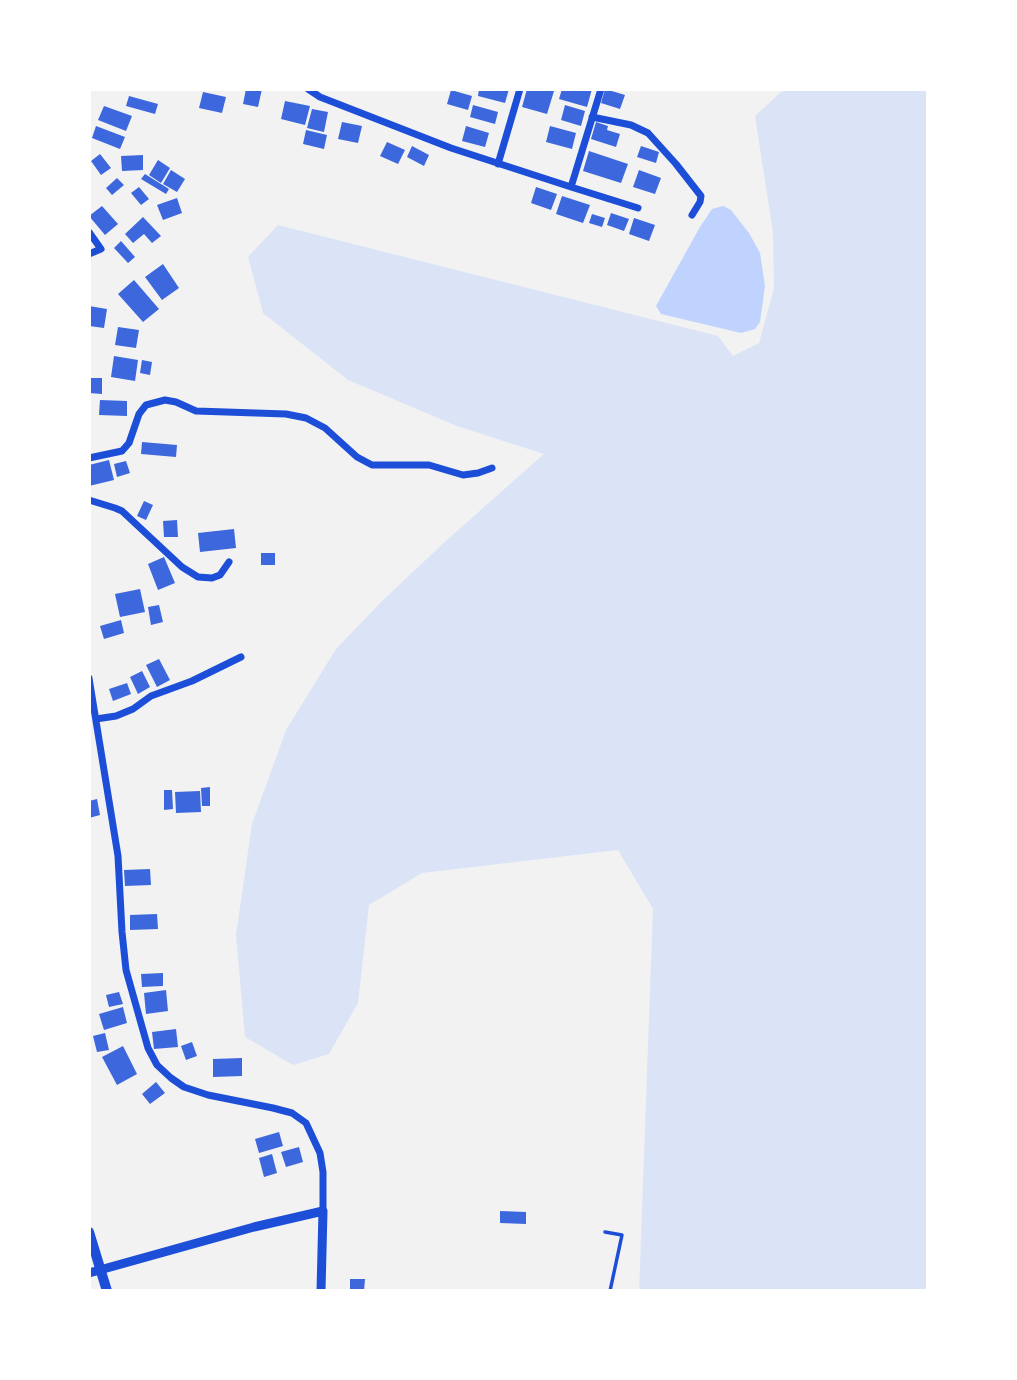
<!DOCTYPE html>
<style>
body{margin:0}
#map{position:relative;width:1017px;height:1380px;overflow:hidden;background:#f2f2f2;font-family:"Noto Sans",sans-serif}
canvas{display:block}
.frame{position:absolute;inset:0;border:91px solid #fff;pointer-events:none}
</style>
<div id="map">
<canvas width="1017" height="1380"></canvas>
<div class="frame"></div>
</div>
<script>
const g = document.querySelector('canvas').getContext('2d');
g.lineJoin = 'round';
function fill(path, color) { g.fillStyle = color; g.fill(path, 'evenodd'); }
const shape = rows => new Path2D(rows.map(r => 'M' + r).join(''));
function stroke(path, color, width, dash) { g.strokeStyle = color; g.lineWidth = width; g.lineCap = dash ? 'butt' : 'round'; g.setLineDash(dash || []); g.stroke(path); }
fill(shape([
 [789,89,928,89,928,1291,639,1291,653,909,618,850,422,873,369,905,358,1003,329,1054,293,1065,245,1037,236,935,252,824,286,730,336,649,384,599,449,538,544,454,457,426,348,380,263,313,248,257,278,225,718,336,733,356,759,343,774,288,773,233,755,116,781,92]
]), '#dbe4f7');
fill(shape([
 [723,206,731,210,749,233,760,253,765,286,760,322,755,329,741,333,661,314,656,306,700,227,712,209]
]), '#bfd3fe');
fill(shape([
 [246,89,262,89,258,107,243,104],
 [479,89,509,89,505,103,478,96],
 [527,89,547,89,554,91,547,114,522,107],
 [562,89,592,89,587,107,559,99],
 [605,89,625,95,620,109,601,103],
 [451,90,472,96,468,110,447,104],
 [203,92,226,97,222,113,199,108],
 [129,96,158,104,155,114,126,106],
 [285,101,310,106,305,125,281,119],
 [473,105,498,112,495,124,470,117],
 [565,105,585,111,581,126,561,120],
 [104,106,132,116,126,131,98,120],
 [312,109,328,112,324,132,307,128],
 [342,122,362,126,358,143,338,139],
 [596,122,608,126,607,130,620,134,616,147,591,139],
 [96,126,125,137,120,149,92,138],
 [466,126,489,133,485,147,462,141],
 [550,126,576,133,572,149,546,142],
 [306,130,327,135,324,149,303,144],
 [387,142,405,150,398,164,380,156],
 [412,146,429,155,424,166,407,157],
 [641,146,659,152,656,163,637,157],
 [589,151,628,164,621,183,583,171],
 [100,154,111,168,101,175,91,161],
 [143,155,143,170,122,171,121,156],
 [158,160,170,168,161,183,149,175],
 [171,170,185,179,177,192,163,184],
 [639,170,661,178,655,194,633,187],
 [145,174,169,189,166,194,141,179],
 [117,178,124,185,112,195,106,188],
 [139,187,149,199,141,205,131,193],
 [536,187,557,194,551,210,531,203],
 [562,196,590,205,583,223,556,214],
 [177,198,182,213,163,220,157,205],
 [102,206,118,224,105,235,89,216],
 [611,213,629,219,624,231,607,225],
 [592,214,605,218,602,227,589,223],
 [143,217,161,236,152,243,144,234,133,243,125,234],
 [634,218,655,225,649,241,629,234],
 [121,241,135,257,128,263,114,248],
 [163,264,179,288,162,300,145,277],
 [134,280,159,309,143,322,118,294],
 [89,306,107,309,104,328,89,326],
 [118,327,139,330,136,348,115,345],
 [114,356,138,360,135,381,111,377],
 [142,360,152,362,150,375,140,373],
 [89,378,102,378,102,394,89,393],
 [100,400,127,401,127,416,99,415],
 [142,442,177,445,176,457,141,454],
 [109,460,114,480,89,486,89,465],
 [126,461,130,473,117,477,114,464],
 [144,501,153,505,146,520,137,516],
 [177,520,178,537,164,537,163,521],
 [234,529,236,548,200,552,198,533],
 [261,553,275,553,275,565,261,565],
 [164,557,175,583,158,590,148,564],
 [140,589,145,612,120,617,115,594],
 [159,605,163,622,151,625,148,607],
 [121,620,124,633,104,639,100,626],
 [159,659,170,680,157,687,146,665],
 [142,671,150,687,138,694,130,677],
 [127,683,131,694,113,701,109,689],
 [210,787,210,806,202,806,201,788],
 [164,790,172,790,173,809,164,810],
 [200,791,201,812,176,813,175,792],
 [97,799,100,815,89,818,89,801],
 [150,869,151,885,125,886,124,870],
 [157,914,158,929,130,930,130,915],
 [163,973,163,986,142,987,141,974],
 [166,990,168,1011,146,1014,144,993],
 [119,992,123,1004,109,1007,106,995],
 [123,1007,127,1023,104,1030,99,1014],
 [176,1029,178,1047,154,1049,152,1032],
 [105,1033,109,1050,97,1052,93,1036],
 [192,1042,197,1056,186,1060,181,1046],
 [123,1046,137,1074,117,1085,102,1057],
 [242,1058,242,1076,213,1077,213,1059],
 [156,1082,165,1093,150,1104,142,1094],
 [279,1132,283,1146,259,1153,255,1139],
 [299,1147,303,1162,286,1167,281,1152],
 [272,1154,277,1173,264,1177,259,1158],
 [500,1211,526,1212,526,1224,500,1223],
 [350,1279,365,1279,364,1291,350,1291]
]), '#3d67dc');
stroke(shape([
 [605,1232,622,1235,610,1291]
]), '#1d4ed8', 3.5);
stroke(shape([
 [308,89,320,97,451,148,571,187,601,89],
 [592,117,631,125,648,133,676,164,701,196,700,202,692,215],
 [498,164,520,89],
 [571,187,638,208],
 [89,232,101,249,89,254],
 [89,458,122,451,129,443,139,414,146,405,165,400,176,402,196,411,286,414,306,418,325,428,357,457,372,465,429,465,463,475,478,473,492,468],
 [89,500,115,508,122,511,182,567,198,577,212,578,220,575,229,562],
 [89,678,118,856,122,932,126,970,148,1048,157,1065,171,1078,184,1087,208,1095,273,1108,292,1113,306,1123,320,1153,323,1172,323,1211],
 [96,719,116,716,133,709,151,696,192,681,241,657]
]), '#1d4ed8', 7);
stroke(shape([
 [89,1273,254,1227,323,1211,321,1291]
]), '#1d4ed8', 9);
stroke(shape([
 [89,1232,107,1291]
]), '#1d4ed8', 10);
</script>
